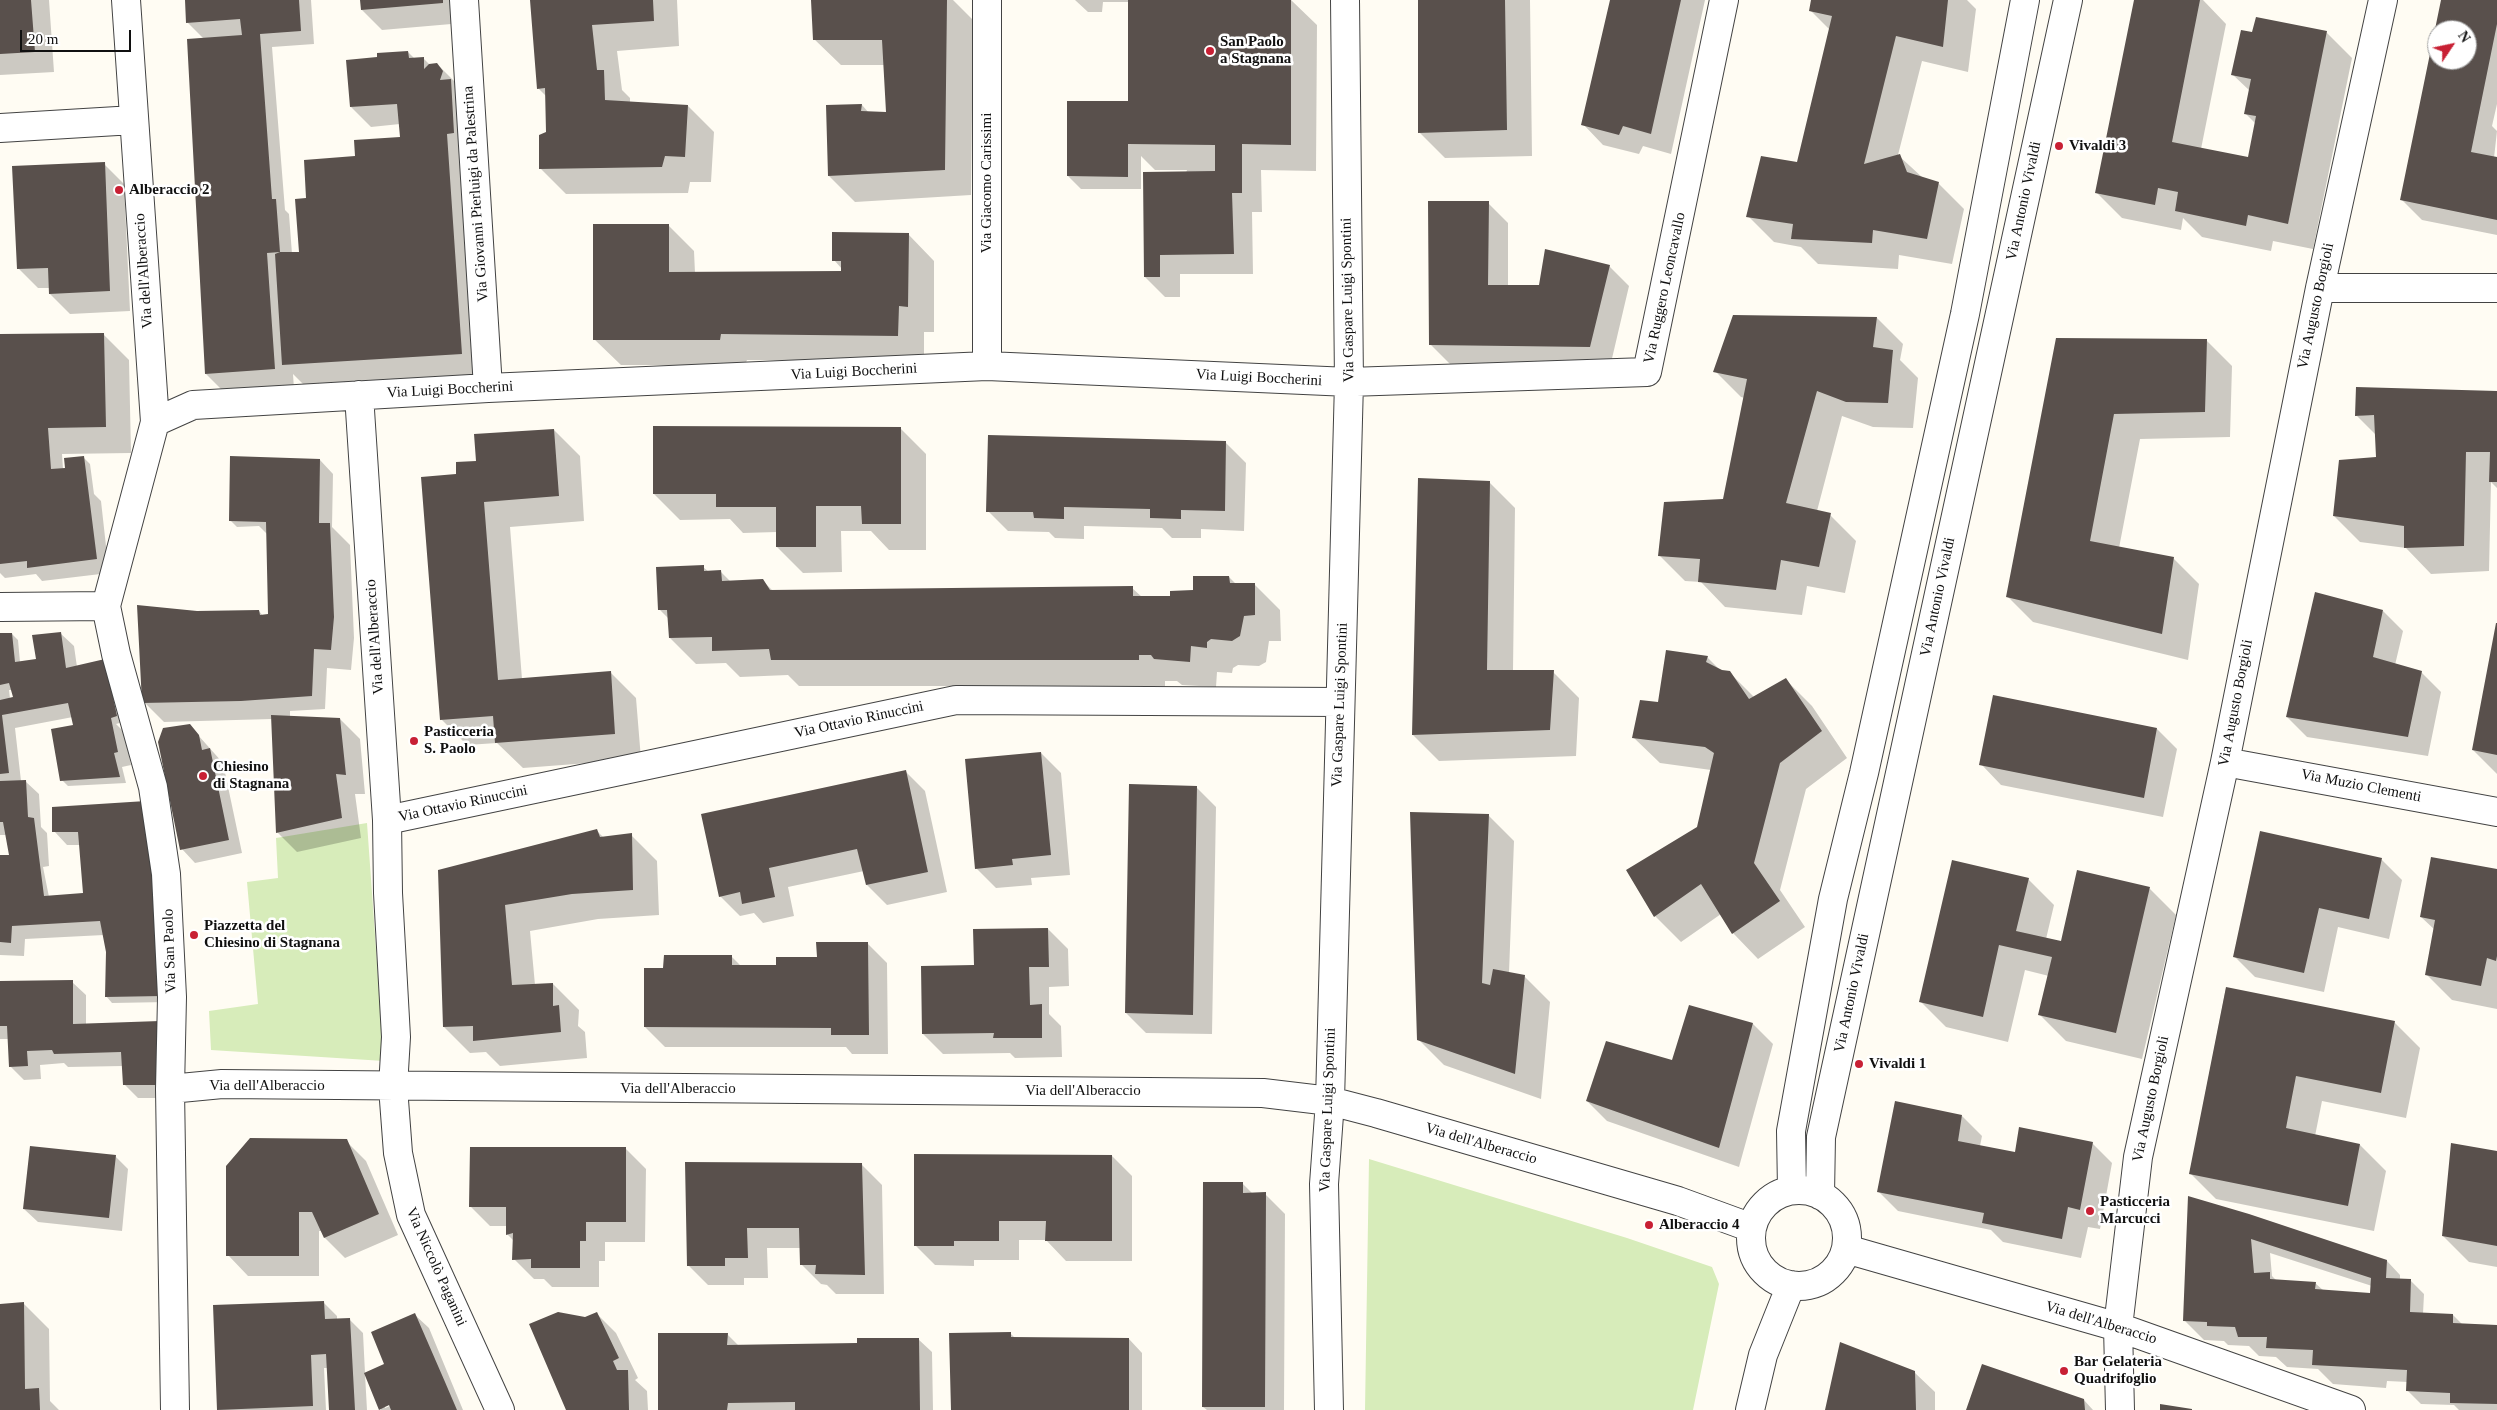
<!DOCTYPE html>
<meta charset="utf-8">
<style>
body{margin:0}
#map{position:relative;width:2497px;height:1410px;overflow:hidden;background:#fffcf3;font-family:Georgia,serif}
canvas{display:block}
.north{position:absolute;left:2427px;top:20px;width:50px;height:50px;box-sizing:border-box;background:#fff;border:1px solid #9f9f9f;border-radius:50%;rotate:56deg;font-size:14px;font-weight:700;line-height:20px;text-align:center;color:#101010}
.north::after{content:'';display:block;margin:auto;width:18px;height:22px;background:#c82034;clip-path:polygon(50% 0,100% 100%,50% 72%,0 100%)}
.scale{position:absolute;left:20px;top:30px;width:111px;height:22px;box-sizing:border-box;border:2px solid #101010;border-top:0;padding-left:6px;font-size:15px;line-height:18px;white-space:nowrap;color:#101010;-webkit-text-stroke:4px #fff;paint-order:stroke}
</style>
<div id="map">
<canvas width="2497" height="1410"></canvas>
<div class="north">N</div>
<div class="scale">20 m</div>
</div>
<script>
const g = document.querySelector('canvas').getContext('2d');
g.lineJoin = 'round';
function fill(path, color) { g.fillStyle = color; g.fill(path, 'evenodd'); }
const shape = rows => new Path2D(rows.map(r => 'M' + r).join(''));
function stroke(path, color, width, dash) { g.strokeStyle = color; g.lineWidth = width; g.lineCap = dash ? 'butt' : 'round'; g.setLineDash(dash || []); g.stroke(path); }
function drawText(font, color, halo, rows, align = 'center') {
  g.font = font + ' Georgia,serif'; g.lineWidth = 5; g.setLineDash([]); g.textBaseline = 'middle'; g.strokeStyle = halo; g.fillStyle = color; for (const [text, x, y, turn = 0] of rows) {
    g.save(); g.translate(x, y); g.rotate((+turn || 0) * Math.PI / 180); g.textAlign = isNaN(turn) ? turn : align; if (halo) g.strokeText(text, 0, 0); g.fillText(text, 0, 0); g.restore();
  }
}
fill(shape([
 [367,823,384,1061,211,1050,209,1011,258,1004,247,882,278,878,276,838],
 [1369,1159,1627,1238,1712,1267,1719,1284,1693,1410,1365,1410]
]), '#d7ecba');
fill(shape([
 [0,0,49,0,54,72,0,75],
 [186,0,311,0,314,44,272,47,285,210,289,214,292,254,302,253,308,199,355,158,401,138,400,124,371,127,351,107,378,59,408,52,415,59,423,58,431,66,433,64,440,67,461,88,487,379,309,390,293,374,294,389,226,394,206,374,204,39,188,23],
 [361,0,461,0,463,23,382,30,362,10],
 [531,0,677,0,679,46,617,51,622,90,630,98,630,103,688,106,714,132,711,182,690,182,688,193,566,194,540,168,547,132,547,97,538,88],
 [812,0,953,0,973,20,971,195,855,202,829,176,827,106,862,105,869,113,887,113,885,65,841,65,814,39],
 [1075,0,1291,0,1317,25,1316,171,1261,170,1262,212,1252,212,1253,274,1180,274,1180,297,1165,297,1145,277,1187,170,1155,170,1141,156,1141,189,1081,189,1068,176,1129,103,1129,2,1103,2,1102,12,1088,12],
 [1419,0,1530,0,1532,156,1445,158,1419,132],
 [1611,0,1705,0,1671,154,1643,146,1639,154,1603,145,1583,124],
 [1813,0,1967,0,1976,9,1968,72,1922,61,1898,155,1923,178,1938,183,1964,209,1952,264,1899,255,1898,269,1818,264,1801,247,1774,242,1748,216,1798,163,1830,30,1810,10],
 [2135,0,2203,0,2226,24,2201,149,2249,159,2256,124,2245,113,2250,91,2232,74,2253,34,2326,32,2352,58,2313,249,2273,241,2271,251,2202,237,2183,218,2181,230,2122,218,2096,192],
 [2442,0,2497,0,2497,104,2492,126,2497,131,2494,158,2497,159,2497,235,2422,220,2402,200],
 [2437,30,2467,30,2467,60,2437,60],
 [104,164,124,184,130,311,70,314,50,294,50,288,38,288,18,268],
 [1488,203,1508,223,1508,286,1540,286,1609,266,1629,286,1610,367,1451,365,1431,345],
 [668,225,694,251,695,273,842,273,842,269,834,260,908,234,934,261,934,332,924,332,924,362,747,360,745,365,621,365,594,339],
 [1877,318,1903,344,1900,360,1918,378,1913,428,1873,427,1842,416,1817,511,1830,515,1856,541,1845,593,1807,586,1802,615,1725,607,1701,582,1685,581,1659,555,1724,501,1745,398,1741,397,1715,371],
 [103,334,129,360,131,453,62,454,63,469,83,457,90,464,94,494,101,501,109,573,42,581,36,574,5,578,0,573,0,336],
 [2057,340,2206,340,2232,366,2230,437,2140,439,2119,548,2173,558,2199,584,2188,660,2033,622,2007,596],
 [2497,392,2497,488,2491,482,2489,571,2431,574,2406,548,2360,542,2334,516,2377,458,2376,435,2357,416],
 [900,428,926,454,926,550,889,550,871,531,841,531,842,572,803,573,777,547,777,532,743,533,730,519,680,520,654,494],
 [554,430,580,456,584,521,510,527,522,679,610,672,636,698,641,759,523,768,497,743,467,745,441,719,457,475],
 [1226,443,1246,463,1244,531,1201,529,1201,538,1172,538,1162,528,1084,526,1084,539,1055,538,1049,532,1008,531,988,511],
 [320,460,333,474,332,527,350,545,354,638,351,670,327,668,325,709,290,711,290,717,340,719,360,739,365,794,355,794,361,838,297,852,277,832,272,719,164,722,144,702,197,612,259,611,263,616,269,615,267,534,259,526,237,527,230,520],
 [1489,482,1515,508,1513,671,1553,672,1579,698,1576,756,1439,761,1413,735],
 [703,567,709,572,721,572,731,582,763,581,773,591,1132,588,1142,597,1171,597,1195,591,1229,577,1236,584,1254,584,1280,610,1281,641,1269,641,1266,662,1259,666,1238,665,1233,668,1232,673,1217,672,1216,687,1182,685,1177,681,1165,681,1165,686,799,686,788,675,740,677,726,663,696,664,670,638,669,619,660,610],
 [2383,611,2403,631,2395,665,2421,672,2441,692,2428,756,2307,737,2287,717],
 [2497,625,2497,774,2473,750],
 [60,633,74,646,77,667,105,661,123,722,116,724,124,732,131,765,122,767,126,783,68,786,62,780,75,726,73,717,15,728,21,781,25,781,39,794,41,827,47,833,49,866,43,867,49,897,84,895,80,845,67,845,54,831,146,802,168,1002,112,1003,106,996,107,953,104,935,25,939,24,956,0,955,0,856,10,856,7,835,0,835,0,634,12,634,18,640,20,662,37,660],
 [9,690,12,690,15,698,10,699],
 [1707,657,1722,672,1729,672,1754,697,1786,680,1812,706,1847,758,1806,789,1780,890,1805,927,1758,959,1733,933,1721,914,1681,942,1655,916,1698,828,1711,770,1660,763,1634,738,1659,704],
 [189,725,223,763,242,853,195,863,182,849],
 [2157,729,2177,749,2163,817,2001,785,1981,764],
 [1041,753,1061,773,1070,875,1031,878,1032,885,996,888,976,868],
 [905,771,925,791,947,892,887,905,867,885,864,871,788,887,794,916,763,923,754,913,740,916,720,896],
 [1196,787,1216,807,1212,1034,1146,1033,1126,1013],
 [1488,815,1514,841,1509,973,1524,976,1550,1002,1541,1099,1444,1065,1418,1039],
 [596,830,604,838,631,835,657,861,659,915,598,919,530,931,535,985,553,984,579,1010,578,1026,585,1032,587,1058,500,1066,486,1052,470,1053,444,1027,439,871],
 [2261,833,2382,860,2402,880,2389,939,2338,927,2324,992,2255,977,2235,957],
 [2497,871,2497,1009,2452,1000,2426,974,2435,930,2421,917],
 [2028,879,2054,905,2046,939,2062,942,2150,889,2176,915,2142,1059,2066,1041,2040,1015,2049,976,2025,970,2008,1042,1946,1027,1920,1001],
 [1048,929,1068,949,1069,986,1049,987,1049,1014,1061,1026,1062,1057,1015,1058,1010,1053,943,1054,923,1034,975,966],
 [867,943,887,963,888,1054,852,1054,846,1047,665,1047,645,1027,665,969,731,956,741,966,777,966,818,958],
 [0,982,72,982,86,995,86,1024,159,1022,175,1098,138,1098,124,1084,123,1066,68,1067,64,1063,40,1065,41,1079,24,1080,10,1066,9,1039,0,1039],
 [2226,988,2394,1022,2420,1048,2406,1118,2322,1101,2315,1136,2360,1145,2386,1171,2374,1231,2216,1199,2190,1173],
 [1690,1006,1753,1024,1773,1044,1739,1167,1607,1121,1587,1101,1673,1062],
 [1962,1116,1982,1136,1980,1146,2016,1153,2092,1143,2112,1163,2100,1229,2088,1227,2081,1258,2003,1242,1991,1230,1898,1211,1878,1191],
 [346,1141,366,1161,398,1235,345,1258,325,1238,322,1231,319,1231,319,1276,248,1276,228,1255],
 [626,1149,646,1169,645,1242,605,1242,605,1261,599,1261,599,1287,552,1287,544,1279,534,1279,514,1259,514,1241,507,1234,507,1226,490,1226,470,1206],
 [2497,1153,2497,1267,2469,1262,2443,1236],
 [115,1156,128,1169,122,1231,38,1222,24,1209],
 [1112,1156,1132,1176,1132,1261,1066,1261,1046,1240,1019,1240,1019,1260,974,1260,974,1266,935,1265,915,1245],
 [686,1163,862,1165,882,1185,884,1294,836,1294,827,1285,821,1284,801,1264,801,1248,767,1248,768,1278,744,1278,744,1285,708,1285,688,1265],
 [1242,1183,1253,1194,1265,1194,1285,1214,1284,1410,1207,1410,1203,1407],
 [2189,1198,2387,1261,2400,1275,2400,1280,2410,1280,2424,1294,2423,1314,2453,1315,2462,1324,2497,1326,2497,1410,2459,1410,2454,1405,2421,1404,2407,1390,2408,1382,2387,1381,2386,1388,2333,1384,2318,1369,2287,1367,2276,1357,2259,1356,2249,1346,2228,1345,2224,1341,2204,1340,2184,1320],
 [2270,1253,2372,1286,2371,1296,2324,1291,2315,1283,2277,1281,2272,1276],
 [23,1303,49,1329,50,1401,59,1410,0,1410,0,1305],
 [324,1303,337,1316,337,1320,349,1319,363,1333,365,1373,386,1365,415,1315,429,1328,463,1410,381,1410,365,1374,367,1410,331,1410,328,1368,324,1368,326,1410,219,1410],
 [395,1404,385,1408,385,1406],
 [596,1313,616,1333,638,1378,635,1380,647,1391,648,1410,567,1410,585,1318],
 [1010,1333,1015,1338,1129,1339,1142,1353,1142,1410,952,1410],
 [727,1334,739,1346,858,1344,918,1339,932,1352,933,1410,659,1410],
 [1914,1372,1935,1392,1935,1410,1827,1410],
 [2084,1400,2093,1410,1967,1410]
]), '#0003');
fill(shape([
 [0,0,31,0,35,52,0,54],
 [185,0,299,0,301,31,260,34,272,199,276,199,280,252,299,252,295,199,306,198,304,160,355,156,354,140,400,137,397,104,350,107,346,60,377,57,377,53,408,51,409,58,424,57,424,69,429,64,437,63,443,71,440,80,451,79,454,133,447,134,462,354,282,365,275,254,280,252,267,253,275,369,205,374,187,39,242,35,240,19,186,23],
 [360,0,443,0,443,3,361,10],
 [530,0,653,0,654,21,592,25,597,70,604,70,605,100,688,105,685,157,665,156,662,167,539,169,539,135,546,132,545,88,537,89],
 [811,0,947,0,945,170,828,176,826,105,862,104,861,111,886,112,882,40,813,40],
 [1128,0,1291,0,1291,145,1242,144,1242,193,1232,193,1234,254,1160,255,1160,277,1144,277,1143,172,1215,171,1215,145,1128,144,1128,177,1067,176,1067,101,1128,101],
 [1418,0,1505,0,1507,130,1418,133],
 [1610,0,1681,0,1651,134,1623,126,1619,135,1581,125],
 [1811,0,1948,0,1943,47,1896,36,1864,164,1900,154,1907,172,1939,182,1927,239,1873,230,1872,243,1791,239,1793,224,1746,217,1761,156,1797,162,1832,16,1809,11],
 [2134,0,2200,0,2172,142,2248,157,2256,116,2244,114,2251,79,2231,75,2241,30,2252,32,2256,17,2327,31,2288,224,2248,215,2246,226,2175,211,2178,192,2158,188,2155,205,2095,193],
 [2441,0,2497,0,2497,24,2471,152,2497,157,2497,220,2400,200],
 [2437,30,2467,30,2467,60,2437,60],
 [105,162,110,291,49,294,48,268,17,269,12,166],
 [1428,201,1489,201,1488,285,1539,285,1545,249,1610,265,1590,347,1429,345],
 [593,224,669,224,669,272,841,271,841,261,832,261,832,232,909,233,908,307,899,306,898,336,721,334,720,340,593,340],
 [1733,315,1877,317,1873,347,1893,350,1888,403,1846,402,1817,391,1786,503,1831,513,1819,567,1781,560,1776,590,1698,582,1700,559,1658,556,1664,502,1723,499,1747,379,1713,372],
 [104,333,106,427,48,428,51,469,65,468,64,458,84,456,97,559,27,568,27,561,0,564,0,334],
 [2056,338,2207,339,2205,412,2114,414,2090,541,2174,557,2162,634,2006,597],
 [2356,387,2497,391,2497,482,2489,482,2490,452,2466,452,2464,546,2404,548,2404,526,2333,516,2339,460,2376,457,2374,415,2355,416],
 [653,426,901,427,901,524,862,524,861,506,816,506,816,547,776,547,776,507,716,507,716,494,653,494],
 [554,429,559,496,484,502,498,680,611,671,615,734,495,743,493,716,440,720,421,477,456,474,456,462,476,461,474,434],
 [988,435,1226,441,1225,511,1181,510,1181,519,1150,518,1150,509,1064,507,1064,519,1034,518,1033,512,986,512],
 [230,456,320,459,319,523,330,523,334,617,331,650,314,649,312,696,241,701,142,703,137,605,197,611,259,610,260,615,268,614,266,522,229,521],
 [1418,478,1490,481,1487,670,1554,670,1550,730,1412,735],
 [704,565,704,571,721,570,722,581,763,579,770,590,1133,586,1133,596,1170,596,1170,591,1193,590,1193,576,1229,576,1230,583,1255,583,1255,615,1244,616,1240,636,1232,641,1211,639,1207,642,1207,648,1191,646,1190,662,1154,659,1151,655,1139,655,1139,660,771,660,769,649,712,651,712,637,669,638,667,610,658,610,656,567],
 [2315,592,2383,610,2373,657,2422,671,2408,737,2286,717],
 [2496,623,2497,623,2497,755,2472,750],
 [61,632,66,668,105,659,117,716,111,718,118,752,114,753,120,777,60,781,51,729,73,725,68,703,2,715,9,773,0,774,0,700,13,697,9,683,0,685,0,633,12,633,15,662,36,659,32,635],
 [1666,650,1708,656,1706,662,1722,670,1730,671,1749,699,1786,678,1822,731,1780,763,1754,863,1780,901,1732,934,1701,884,1654,917,1626,870,1697,827,1714,753,1705,747,1632,738,1640,700,1658,702],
 [1993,695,2157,728,2144,798,1979,765],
 [271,715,340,718,346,775,336,774,342,818,276,833],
 [190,724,199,735,202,750,210,748,229,840,180,850,158,742,163,728],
 [1041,752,1051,855,1012,859,1013,865,975,869,965,759],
 [906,770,928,872,866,885,857,849,769,868,775,897,742,904,740,892,719,897,701,814],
 [26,780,28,817,34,818,44,896,83,893,78,832,52,832,52,807,146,801,162,996,105,997,106,952,100,921,12,926,11,943,0,942,0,855,9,855,3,822,0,822,0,781],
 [1129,784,1197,786,1193,1015,1125,1013],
 [1410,812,1489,814,1482,983,1490,985,1493,969,1525,975,1515,1074,1417,1040],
 [597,829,600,837,632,833,633,890,572,894,505,905,512,985,553,983,553,1006,559,1005,561,1032,473,1041,473,1026,443,1027,438,870],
 [2260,831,2382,858,2369,919,2319,908,2304,973,2233,957],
 [2431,857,2497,869,2497,956,2496,961,2487,958,2481,986,2425,975,2435,920,2420,917],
 [1952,860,2029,878,2016,931,2061,941,2077,870,2150,887,2116,1033,2038,1015,2052,957,1999,945,1983,1017,1919,1002],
 [1048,928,1049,967,1029,967,1030,1005,1042,1004,1042,1038,993,1038,994,1033,922,1034,921,966,974,965,973,929],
 [816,942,868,942,869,1035,831,1035,831,1028,644,1027,644,968,663,968,664,955,732,955,732,965,776,965,776,957,817,957],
 [73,980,73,1024,160,1021,162,1085,123,1085,121,1052,54,1054,52,1050,27,1051,28,1066,9,1067,7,1026,0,1026,0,981],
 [2226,987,2395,1021,2381,1093,2296,1076,2286,1128,2360,1144,2348,1206,2189,1174],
 [1689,1005,1753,1023,1719,1148,1586,1101,1606,1041,1672,1060],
 [1895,1101,1962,1115,1958,1141,2015,1152,2019,1127,2093,1142,2080,1210,2068,1207,2062,1239,1982,1223,1984,1213,1877,1192],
 [250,1138,347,1139,379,1214,324,1238,312,1212,299,1212,299,1256,226,1256,226,1166],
 [2451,1143,2497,1151,2497,1246,2442,1236],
 [30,1146,116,1155,109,1218,23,1209],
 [470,1147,626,1147,626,1222,586,1222,586,1241,580,1241,580,1268,531,1268,531,1259,512,1260,513,1233,506,1235,506,1207,469,1207],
 [914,1154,1112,1155,1112,1241,1045,1241,1046,1221,999,1221,999,1241,954,1241,954,1246,914,1246],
 [685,1162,862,1163,865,1275,815,1274,816,1265,800,1265,799,1228,747,1228,748,1258,725,1258,725,1266,687,1266],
 [1203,1182,1243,1182,1243,1193,1266,1192,1265,1407,1202,1407],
 [2188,1196,2249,1214,2387,1260,2386,1278,2411,1279,2410,1312,2453,1314,2453,1323,2497,1325,2497,1404,2450,1403,2450,1393,2406,1391,2407,1370,2312,1365,2313,1350,2266,1348,2267,1337,2238,1337,2235,1327,2207,1326,2207,1322,2183,1321],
 [2251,1239,2371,1278,2370,1293,2315,1289,2316,1282,2270,1279,2270,1272,2254,1273],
 [324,1301,325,1319,350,1318,355,1410,329,1410,326,1354,311,1355,313,1406,217,1410,213,1305],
 [24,1302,25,1389,39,1388,40,1410,0,1410,0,1304],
 [558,1312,585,1317,597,1312,619,1358,613,1361,617,1370,628,1370,629,1410,566,1410,529,1324],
 [415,1313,445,1382,457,1410,391,1410,389,1405,379,1410,364,1373,384,1364,371,1332],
 [1011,1332,1011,1337,1129,1338,1129,1410,951,1410,949,1333],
 [658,1333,728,1333,727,1345,857,1343,857,1338,919,1338,920,1410,795,1410,795,1402,728,1403,727,1410,658,1410],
 [1840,1342,1915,1371,1916,1410,1825,1410],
 [1982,1364,2084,1399,2085,1410,1966,1410],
 [2160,1404,2192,1409,2192,1410,2160,1410]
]), '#59504c');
const minor = shape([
 [126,0,155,422,106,606,116,654,153,787,166,874,172,997,170,1089,175,1410],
 [464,0,488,388],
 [987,0,987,366],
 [0,128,134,120],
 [2320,288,2497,288],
 [359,395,387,820,388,893,396,1037,393,1087,398,1153,411,1215,500,1410],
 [155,422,193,405,488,388,987,366,1349,382,1647,372,1724,0],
 [0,607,106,606],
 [2225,762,2497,812],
 [387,820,956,700,1340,702],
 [170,1089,222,1084,1263,1093,1330,1101,1376,1113,1678,1201,1752,1228],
 [1792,1190,1791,1131,1833,899,1864,773,1965,314,2025,0],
 '1751 1238a48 48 0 1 1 96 0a48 48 0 1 1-96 0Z',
 [1820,1195,1821,1137,2068,0],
 [1846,1249,2118,1327,2351,1410],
 [1329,1410,1324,1184,1330,1101,1349,382,1345,0],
 [1750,1410,1763,1355,1791,1285],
 [2120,1410,2118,1327,2138,1157,2225,762,2320,288,2383,0]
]);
stroke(minor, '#434343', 30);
stroke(minor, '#fff', 28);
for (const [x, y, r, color] of [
 [1210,51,5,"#c82034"],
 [2059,146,5,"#c82034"],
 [119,190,5,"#c82034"],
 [414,741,5,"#c82034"],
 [203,776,5,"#c82034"],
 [194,935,5,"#c82034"],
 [1859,1064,5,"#c82034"],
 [2090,1211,5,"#c82034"],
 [1649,1225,5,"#c82034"],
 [2064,1371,5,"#c82034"]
]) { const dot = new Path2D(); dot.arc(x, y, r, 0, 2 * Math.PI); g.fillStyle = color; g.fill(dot); stroke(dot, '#fff', 2); }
drawText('bold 15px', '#101010', '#fff', [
 ["San Paolo",1220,42],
 ["a Stagnana",1220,59],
 ["Vivaldi 3",2069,146],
 ["Alberaccio 2",129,190],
 ["Pasticceria",424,732],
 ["S. Paolo",424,749],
 ["Chiesino",213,767],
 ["di Stagnana",213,784],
 ["Piazzetta del",204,926],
 ["Chiesino di Stagnana",204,943],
 ["Vivaldi 1",1869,1064],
 ["Pasticceria",2100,1202],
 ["Marcucci",2100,1219],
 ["Alberaccio 4",1659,1225],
 ["Bar Gelateria",2074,1362],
 ["Quadrifoglio",2074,1379]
], 'left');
drawText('15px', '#101010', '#fff', [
 ["Via Giacomo Carissimi",987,183,-90],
 ["Via Giovanni Pierluigi da Palestrina",476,194,-94],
 ["Via Antonio Vivaldi",2024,201,-78],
 ["Via dell'Alberaccio",144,271,-94],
 ["Via Ruggero Leoncavallo",1665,288,-78],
 ["Via Gaspare Luigi Spontini",1348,300,-91],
 ["Via Augusto Borgioli",2316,306,-78],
 ["Via Luigi Boccherini",854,372,-3],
 ["Via Luigi Boccherini",1259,378,3],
 ["Via Luigi Boccherini",450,390,-3],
 ["Via Antonio Vivaldi",1938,597,-78],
 ["Via dell'Alberaccio",375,637,-94],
 ["Via Augusto Borgioli",2236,703,-79],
 ["Via Gaspare Luigi Spontini",1340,705,-88],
 ["Via Ottavio Rinuccini",859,720,-12],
 ["Via Muzio Clementi",2361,786,11],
 ["Via Ottavio Rinuccini",463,804,-12],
 ["Via San Paolo",170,951,-92],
 ["Via Antonio Vivaldi",1852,993,-78],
 ["Via dell'Alberaccio",267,1086],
 ["Via dell'Alberaccio",678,1089],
 ["Via dell'Alberaccio",1083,1091],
 ["Via Augusto Borgioli",2151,1099,-78],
 ["Via Gaspare Luigi Spontini",1328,1110,-88],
 ["Via dell'Alberaccio",1481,1144,16],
 ["Via Niccolò Paganini",436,1267,66],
 ["Via dell'Alberaccio",2101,1323,17]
]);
</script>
